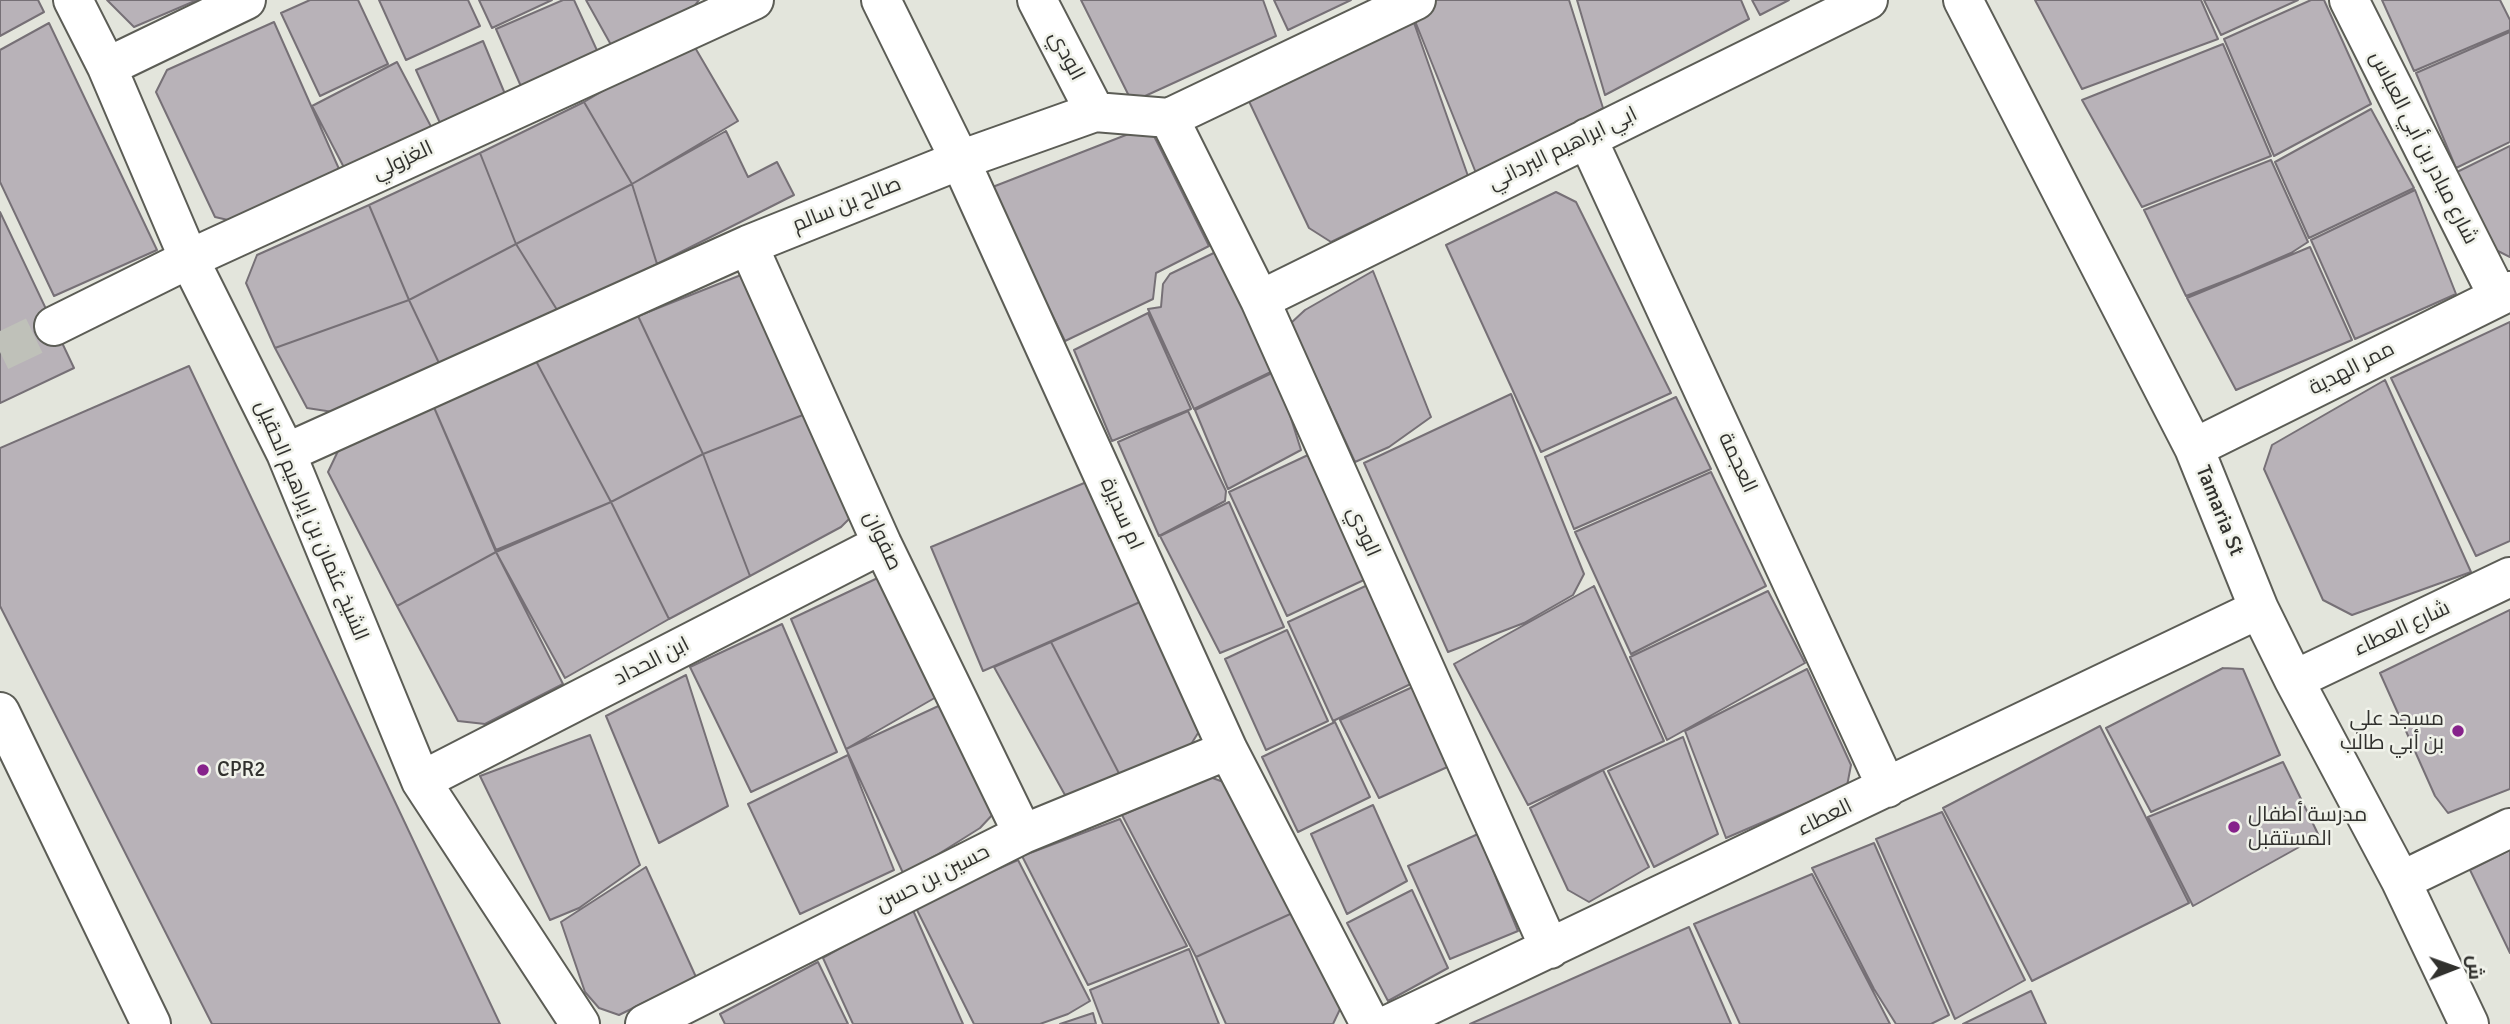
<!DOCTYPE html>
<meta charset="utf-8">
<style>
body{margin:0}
#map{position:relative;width:2510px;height:1024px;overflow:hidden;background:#e3e5dc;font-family:Signika,Cairo,sans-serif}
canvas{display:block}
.north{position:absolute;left:2419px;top:933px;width:70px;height:70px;-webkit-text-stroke:5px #f0f2ea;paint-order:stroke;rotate:89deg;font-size:19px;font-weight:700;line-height:28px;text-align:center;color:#31312e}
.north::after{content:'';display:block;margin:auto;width:24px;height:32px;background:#31312e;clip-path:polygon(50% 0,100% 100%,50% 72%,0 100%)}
</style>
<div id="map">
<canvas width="2510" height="1024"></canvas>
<div class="north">ش</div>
</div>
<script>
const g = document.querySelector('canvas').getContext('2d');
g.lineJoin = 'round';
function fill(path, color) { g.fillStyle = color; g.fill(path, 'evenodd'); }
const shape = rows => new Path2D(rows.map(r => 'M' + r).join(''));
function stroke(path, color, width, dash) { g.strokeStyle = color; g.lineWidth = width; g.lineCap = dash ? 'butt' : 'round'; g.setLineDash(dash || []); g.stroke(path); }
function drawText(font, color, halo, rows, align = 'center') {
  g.font = font + ' Signika,Cairo,sans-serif'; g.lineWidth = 5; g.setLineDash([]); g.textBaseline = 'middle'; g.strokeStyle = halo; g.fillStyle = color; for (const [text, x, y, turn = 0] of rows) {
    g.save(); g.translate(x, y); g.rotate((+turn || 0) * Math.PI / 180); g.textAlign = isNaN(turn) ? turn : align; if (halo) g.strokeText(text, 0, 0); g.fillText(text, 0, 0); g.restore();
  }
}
const building = shape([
 [0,0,38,0,44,12,0,36,0,0],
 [107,0,197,0,134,27,107,0],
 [310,0,358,0,388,64,320,96,281,13,310,0],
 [379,0,468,0,480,26,406,60,379,0],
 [479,0,552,0,492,28,479,0],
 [563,0,574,0,600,57,523,91,496,29,563,0],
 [586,0,699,0,692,9,615,52,586,0],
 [1081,0,1263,0,1276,36,1132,102,1081,0],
 [1274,0,1351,0,1288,30,1274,0],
 [1434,0,1569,0,1603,108,1501,167,1476,173,1411,11,1434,0],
 [1577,0,1741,0,1749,19,1605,95,1577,0],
 [1752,0,1789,0,1760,15,1752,0],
 [2035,0,2201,0,2218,39,2082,89,2035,0],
 [2204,0,2298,0,2221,35,2204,0],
 [2311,0,2324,0,2371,104,2274,156,2224,39,2311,0],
 [2382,0,2500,0,2510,20,2510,30,2414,71,2382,0],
 [1413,20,1468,176,1331,242,1309,228,1246,95,1413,20],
 [274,22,343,178,241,223,215,217,156,92,167,70,274,22],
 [49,23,157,250,54,296,0,182,0,50,49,23],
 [2510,32,2510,142,2456,168,2416,73,2510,32],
 [690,39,738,121,632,184,584,102,690,39],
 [483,41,505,94,440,123,416,70,483,41],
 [2223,44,2271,156,2142,207,2082,100,2223,44],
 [397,62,436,136,351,181,312,106,397,62],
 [584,102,632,184,516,244,480,153,584,102],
 [2371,109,2414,188,2309,238,2275,162,2371,109],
 [1149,126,1209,246,1156,273,1153,299,1065,341,990,188,1149,126],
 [726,131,748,177,777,162,794,195,657,264,632,184,726,131],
 [2510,146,2510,257,2496,250,2457,172,2510,146],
 [480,153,516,244,409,300,369,205,480,153],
 [2271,160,2308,242,2291,253,2240,275,2186,296,2144,210,2271,160],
 [632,184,657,264,559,313,516,244,632,184],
 [2415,190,2456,294,2355,339,2311,240,2415,190],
 [1556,192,1576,202,1671,393,1541,452,1446,245,1556,192],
 [369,205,409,300,275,348,246,283,257,255,369,205],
 [0,212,74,368,0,403,0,212],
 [516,244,559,313,439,363,409,300,516,244],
 [2310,247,2352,340,2236,390,2187,298,2310,247],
 [1220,250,1275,370,1194,409,1148,309,1161,307,1163,284,1170,274,1220,250],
 [1373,271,1431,417,1389,447,1355,462,1291,323,1305,310,1373,271],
 [746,273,808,413,703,454,638,316,746,273],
 [409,300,439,363,333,412,307,408,275,348,409,300],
 [1148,313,1191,409,1112,441,1074,350,1148,313],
 [638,316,703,454,611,502,536,361,638,316],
 [2510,322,2510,541,2476,556,2391,378,2510,322],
 [536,361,611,502,496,550,433,405,536,361],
 [189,366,500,1024,212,1024,0,606,0,448,189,366],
 [1276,371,1301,450,1228,489,1195,410,1276,371],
 [2385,380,2471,572,2352,615,2323,600,2264,469,2272,445,2385,380],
 [1511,394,1584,574,1573,595,1524,623,1448,652,1364,463,1511,394],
 [1676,397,1711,469,1574,529,1545,457,1676,397],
 [433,405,496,552,397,606,328,472,338,451,433,405],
 [1188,411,1226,491,1225,501,1159,536,1118,442,1188,411],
 [808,413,855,513,841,527,750,576,703,454,808,413],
 [703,454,750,576,669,619,611,502,703,454],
 [1308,455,1366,579,1287,616,1229,492,1308,455],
 [1711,472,1766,586,1631,654,1575,532,1711,472],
 [1089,481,1140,602,983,671,931,547,1089,481],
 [611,502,669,619,565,678,496,552,611,502],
 [1229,502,1284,627,1220,653,1160,536,1229,502],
 [496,552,563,684,485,724,458,721,397,606,496,552],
 [884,575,938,696,846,749,791,619,884,575],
 [1372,583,1417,681,1333,721,1288,622,1372,583],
 [1594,586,1664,741,1528,805,1454,664,1594,586],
 [1768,591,1805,663,1667,740,1630,657,1768,591],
 [1140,602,1205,722,1188,749,1124,783,1051,642,1140,602],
 [2510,610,2510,789,2448,813,2435,796,2380,673,2510,610],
 [782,624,837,752,751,792,690,667,782,624],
 [1287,630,1328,721,1266,750,1225,659,1287,630],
 [1051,642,1124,783,1065,795,994,667,1051,642],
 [2223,668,2243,669,2280,755,2151,812,2106,728,2223,668],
 [1807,669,1851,765,1847,786,1726,838,1685,731,1807,669],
 [686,675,728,806,659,843,606,716,686,675],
 [1417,685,1454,764,1379,798,1340,720,1417,685],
 [947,702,995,812,980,828,937,855,903,873,846,749,947,702],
 [1335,722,1370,797,1298,832,1262,757,1335,722],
 [2100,726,2189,903,2032,981,1943,808,2100,726],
 [590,735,640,865,579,908,550,920,480,776,590,735],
 [1683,737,1718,834,1654,867,1608,771,1683,737],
 [848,755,894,870,800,914,748,804,848,755],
 [2283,762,2319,836,2193,906,2148,817,2283,762],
 [1603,770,1649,867,1589,902,1568,890,1530,808,1603,770],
 [1210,777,1234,786,1299,910,1196,957,1122,815,1210,777],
 [1373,805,1407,881,1347,914,1311,834,1373,805],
 [1942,812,2025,980,1955,1019,1876,839,1942,812],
 [1120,819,1187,946,1088,985,1022,856,1120,819],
 [1478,834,1518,931,1450,959,1408,866,1478,834],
 [1874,843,1949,1015,1931,1024,1896,1024,1874,989,1812,868,1874,843],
 [2510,850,2510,953,2470,870,2510,850],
 [1018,860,1090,1001,1068,1014,1040,1024,974,1024,915,906,1018,860],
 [646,867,696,977,619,1015,599,1008,585,992,561,922,646,867],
 [1812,874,1890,1024,1740,1024,1694,924,1812,874],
 [1412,890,1448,968,1388,1001,1347,923,1412,890],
 [912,908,963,1024,853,1024,823,958,912,908],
 [1299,910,1342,1005,1333,1024,1226,1024,1196,957,1299,910],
 [1689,927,1731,1024,1470,1024,1689,927],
 [1189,949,1219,1024,1103,1024,1090,990,1189,949],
 [818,962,848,1024,725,1024,720,1014,818,962],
 [2031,991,2046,1024,1963,1024,2031,991],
 [1093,1013,1096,1024,1060,1024,1093,1013]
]);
fill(building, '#b8b2b8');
stroke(building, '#767076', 2);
stroke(shape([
 [0,352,54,326]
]), '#bfc1b9', 38, [38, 19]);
const minor = shape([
 [73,0,107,67,189,259,286,453,421,781,580,1024],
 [881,0,960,160,1228,750,1370,1024],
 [1037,0,1095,112],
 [1963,0,2194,448,2259,609,2294,680,2401,881,2469,1024],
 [2349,0,2498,296],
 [107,67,246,0],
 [1169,118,1260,300,1550,949],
 [1587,138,1887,788],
 [748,245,882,544,1023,834],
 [1260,300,1868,0],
 [54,326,189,259,754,0],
 [2194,448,2510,291],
 [286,453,748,245,960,160,1095,112,1169,118,1416,0],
 [2294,680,2510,577],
 [0,712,151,1024],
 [421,781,882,544],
 [2401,881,2510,828],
 [645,1024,1023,834,1228,750],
 [1390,1024,2259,609]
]);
stroke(minor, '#5c5d56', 42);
stroke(minor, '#fff', 38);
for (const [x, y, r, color] of [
 [2458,731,7,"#86228b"],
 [203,770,7,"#86228b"],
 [2234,827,7,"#86228b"]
]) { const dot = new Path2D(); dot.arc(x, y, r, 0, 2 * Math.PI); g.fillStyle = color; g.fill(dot); stroke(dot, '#f0f2ea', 2.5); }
drawText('21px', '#31312e', '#f0f2ea', [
 ["الودي",1066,56,62],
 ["شارع مبادر بن أبي العباس",2423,148,63],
 ["ابي ابراهيم البرداني",1563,149,-26],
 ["الغزولي",403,161,-25],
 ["صالح بن سالم",847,205,-22],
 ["ممر الهدية",2352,369,-27],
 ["العجمة",1737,463,65],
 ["Tamaria St",2219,511,68],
 ["ام سديرة",1121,514,66],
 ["الشيخ عثمان بن إبراهيم الحقيل",311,521,67],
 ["الودي",1363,532,66],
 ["صفوان",882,541,65],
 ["شارع العطاء",2402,629,-25],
 ["ابن الحداد",652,662,-27],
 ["العطاء",1825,818,-26],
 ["حسين بن حسن",933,879,-27]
]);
drawText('21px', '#31312e', '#f0f2ea', [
 ["مسجد علي",2444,719,"right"],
 ["بن أبي طالب",2444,743,"right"],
 ["CPR2",217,770],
 ["مدرسة أطفال",2248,815],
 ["المستقبل",2248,839]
], 'left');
</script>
